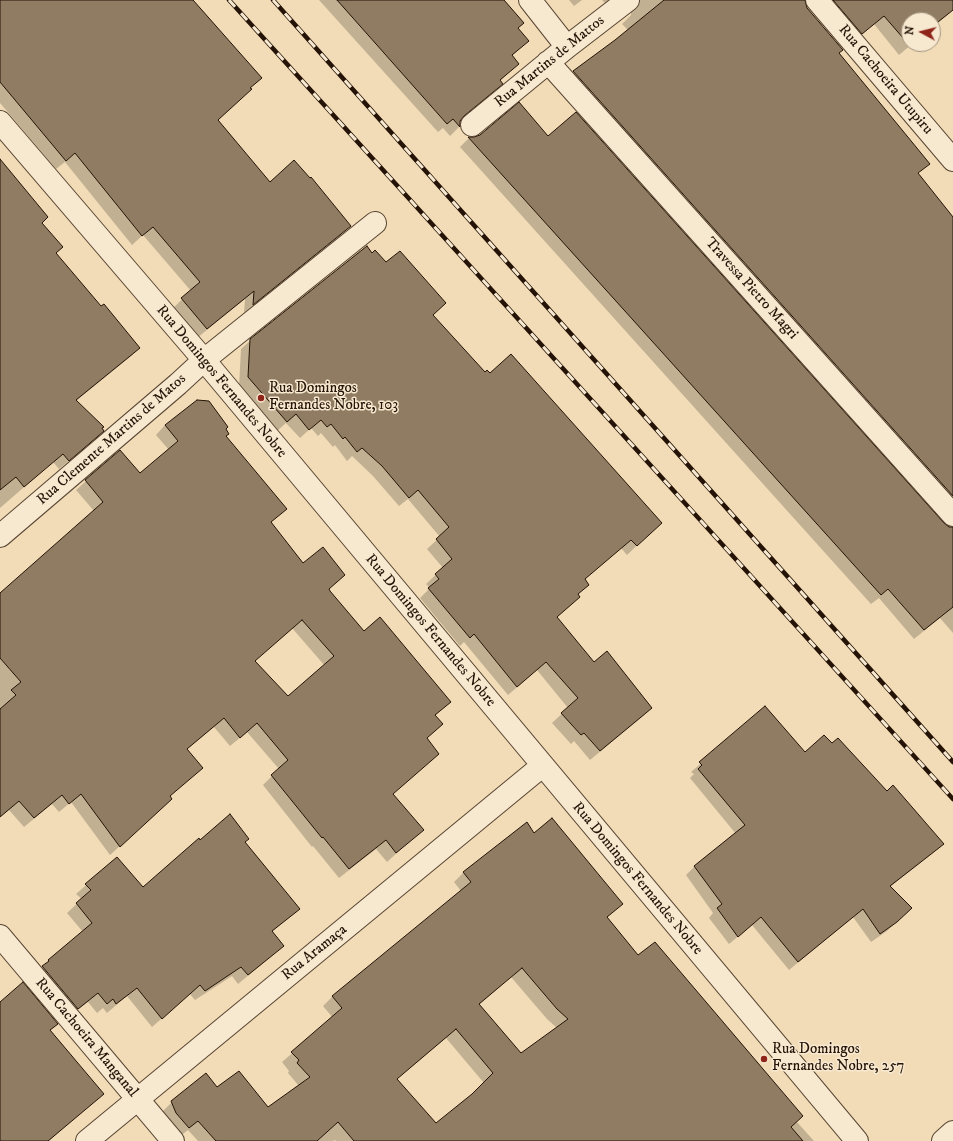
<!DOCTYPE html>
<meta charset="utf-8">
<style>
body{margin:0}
#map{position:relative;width:953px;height:1141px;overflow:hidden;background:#f2dcb7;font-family:"IM FELL DW Pica",serif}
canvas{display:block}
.north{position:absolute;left:901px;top:12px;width:40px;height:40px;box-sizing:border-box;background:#f7e8d0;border:1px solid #a3937f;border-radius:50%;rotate:277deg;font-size:11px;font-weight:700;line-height:16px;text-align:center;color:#241306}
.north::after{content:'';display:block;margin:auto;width:14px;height:18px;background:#8f2418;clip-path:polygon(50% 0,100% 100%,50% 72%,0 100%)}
</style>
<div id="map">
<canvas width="953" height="1141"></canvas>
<div class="north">N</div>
</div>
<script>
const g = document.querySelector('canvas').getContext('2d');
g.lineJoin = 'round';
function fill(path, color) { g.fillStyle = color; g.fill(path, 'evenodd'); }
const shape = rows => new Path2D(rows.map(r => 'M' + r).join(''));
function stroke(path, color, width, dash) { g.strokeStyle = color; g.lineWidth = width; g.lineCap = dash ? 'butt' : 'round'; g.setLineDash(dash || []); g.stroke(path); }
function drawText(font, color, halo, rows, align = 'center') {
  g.font = font + ' "IM FELL DW Pica",serif'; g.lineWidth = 3; g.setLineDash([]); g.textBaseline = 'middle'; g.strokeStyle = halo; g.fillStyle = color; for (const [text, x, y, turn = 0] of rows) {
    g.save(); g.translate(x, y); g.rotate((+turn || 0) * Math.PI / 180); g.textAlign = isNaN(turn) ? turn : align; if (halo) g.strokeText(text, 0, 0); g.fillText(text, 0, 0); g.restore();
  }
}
fill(shape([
 [0,0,191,0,260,78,217,121,270,183,350,226,340,236,244,313,245,299,197,338,172,309,191,291,143,235,132,245,65,162,56,169,0,103],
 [319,0,503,0,517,28,528,41,512,56,518,64,460,119,459,127,450,136,443,128,438,132],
 [569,0,582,0,574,6],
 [602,0,609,0,605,3],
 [627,0,784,0,838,54,929,164,917,174,953,219,953,516,565,81,574,72,628,30,622,24,631,15,631,8],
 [832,0,953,0,953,10,933,27,933,20,909,20,909,44,912,44,899,55,874,24,852,43,838,8],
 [469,138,548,138,943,524,949,528,953,528,953,633,940,618,914,639,879,598,871,604,460,147],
 [0,161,41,223,55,253,101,308,139,348,130,357,76,401,94,440,59,469,53,462,0,508],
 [372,254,432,315,485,374,651,532,627,555,621,548,584,580,588,585,577,595,579,597,556,618,594,663,651,708,642,717,590,760,574,741,571,744,552,723,568,708,537,670,508,695,464,642,460,646,420,598,430,588,426,584,443,568,427,549,440,537,408,499,399,506,373,476,352,456,347,461,335,445,333,447,321,433,318,436,311,428,300,438,286,423,277,431,239,387,241,349,251,340],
 [165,425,224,429,225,437,276,518,270,523,303,564,328,589,363,632,450,702,435,716,442,724,426,739,392,794,422,830,387,862,376,849,339,878,313,846,312,847,263,785,279,769,247,732,230,746,214,727,186,750,201,768,169,796,162,808,110,855,71,802,59,812,52,804,24,827,9,810,0,817,0,594,94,511,76,490,120,451,140,474,169,450,156,435],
 [292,628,325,666,288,697,254,661],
 [765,708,805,754,887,793,942,844,933,853,890,887,902,917,887,931,871,942,853,917,789,970,752,925,729,944,709,918,713,913,686,875,695,866,736,834,690,778,694,774,691,772],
 [533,834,621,904,607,918,638,957,796,1121,814,1141,336,1141,335,1140,333,1141,198,1141,188,1130,174,1141,162,1112,172,1102,217,1088,268,1108,299,1086,288,1073,289,1071,282,1062,333,1018,323,1006,332,997,461,891,454,882,464,872],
 [511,977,547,1019,557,1028,520,1054,479,1005],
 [446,1038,484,1083,472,1095,435,1125,396,1080],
 [200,842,244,843,299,909,272,932,273,955,238,984,232,976,195,1000,190,994,152,1027,127,996,107,1013,103,1008,97,1013,88,1002,68,1017,39,970,83,932,67,913,82,899,76,894,117,858,143,888],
 [0,1002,57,1024,50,1031,102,1094,49,1141,0,1141]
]), '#0003');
const building = shape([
 [0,0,193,0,262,78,250,88,252,89,218,120,270,182,294,160,310,178,311,177,351,226,253,305,254,291,207,329,181,298,200,282,153,227,142,236,75,153,66,161,0,82,0,0],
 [337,0,504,0,524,23,518,28,529,41,512,55,519,64,500,80,503,84,464,116,460,121,460,127,453,119,447,124,337,0],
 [664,0,805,0,807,8,843,50,839,53,930,164,918,173,953,217,953,496,573,71,615,40,664,0],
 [833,0,953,0,953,10,933,26,933,20,909,20,909,44,912,44,910,46,884,16,862,34,833,0],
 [519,102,548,136,576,112,944,523,949,527,953,527,953,607,924,630,888,589,881,595,468,137,474,137,480,135,519,102],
 [0,159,48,217,42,223,63,247,56,253,101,306,104,304,140,348,76,400,104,427,102,428,104,431,69,461,63,454,24,487,16,477,0,490,0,159],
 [367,246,372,253,375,250,386,262,400,251,446,303,433,315,485,372,487,370,490,373,511,354,662,523,637,546,631,540,585,579,589,585,578,594,580,597,557,617,594,662,607,651,652,708,600,751,584,733,581,735,561,713,578,698,546,662,517,687,474,634,470,638,428,588,439,579,435,574,452,559,436,539,449,527,418,490,409,498,382,466,362,448,357,452,345,437,343,439,331,424,327,427,321,420,309,430,296,414,287,422,248,377,250,339,367,246],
 [197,400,209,401,228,427,226,429,229,434,226,436,287,509,271,522,303,563,323,547,345,575,329,589,330,591,364,631,380,617,451,702,435,715,443,724,427,738,439,754,393,794,424,830,396,853,386,840,349,869,323,837,322,838,271,775,288,760,257,723,240,738,224,718,187,749,203,768,170,796,172,799,120,847,81,794,69,804,62,795,34,818,19,801,0,817,0,709,16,695,11,690,21,682,0,658,0,593,103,502,85,480,120,450,140,473,178,441,165,425,197,400],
 [302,620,334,656,288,696,255,661,302,620],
 [765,706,805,752,824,735,832,743,838,738,887,791,893,785,944,844,890,886,912,908,897,922,880,934,863,909,798,962,761,917,738,937,717,908,722,904,694,866,745,825,698,769,702,765,699,762,765,706],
 [230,814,249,839,245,842,300,909,272,931,284,946,248,975,241,967,205,991,200,985,162,1019,137,988,116,1004,113,999,107,1004,98,993,78,1009,42,966,49,961,48,960,92,923,76,903,91,890,85,884,117,857,143,887,199,838,200,840,230,814],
 [552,818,623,904,607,917,638,955,655,942,803,1116,791,1127,803,1141,354,1141,338,1122,317,1141,216,1141,198,1121,189,1128,176,1113,171,1101,206,1073,217,1087,239,1071,268,1107,310,1077,297,1063,299,1060,291,1052,342,1008,332,996,471,882,463,872,527,822,534,833,552,818],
 [522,968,557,1009,568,1019,521,1053,479,1004,522,968],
 [456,1029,493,1073,472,1094,436,1123,397,1079,456,1029],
 [23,982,58,1024,50,1030,104,1094,48,1141,0,1141,0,1002,23,982]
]);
fill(building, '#8f7c62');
stroke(building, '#241306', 1);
const minor = shape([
 [530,0,567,47],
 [817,0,953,160],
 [548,62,953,515],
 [0,122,204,360,857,1141],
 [472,125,567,47,628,0],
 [0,536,178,384,204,360,375,223],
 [0,936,173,1141],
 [87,1141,542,766],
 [943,1141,953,1132]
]);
stroke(minor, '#584532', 24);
stroke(minor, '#f7e8d0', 22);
const rail = shape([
 [229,0,953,799],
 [273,0,953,762]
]);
stroke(rail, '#241306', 4.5);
stroke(rail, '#f7e8d0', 3, [9]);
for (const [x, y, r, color] of [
 [261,398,4,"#8f2418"],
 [764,1059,4,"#8f2418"]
]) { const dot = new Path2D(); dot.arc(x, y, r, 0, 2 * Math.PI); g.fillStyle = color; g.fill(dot); stroke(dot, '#f7e8d0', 1.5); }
drawText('15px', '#241306', '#f7e8d0', [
 ["Rua Martins de Mattos",550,62,-39],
 ["Rua Cachoeira Utupiru",885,80,50],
 ["Travessa Pietro Magri",751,289,48],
 ["Rua Domingos Fernandes Nobre",221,382,50],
 ["Rua Clemente Martins de Matos",112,440,-41],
 ["Rua Domingos Fernandes Nobre",430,631,50],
 ["Rua Domingos Fernandes Nobre",637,879,50],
 ["Rua Aramaça",315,953,-39],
 ["Rua Cachoeira Manganal",86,1038,50]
]);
drawText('15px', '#241306', '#f7e8d0', [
 ["Rua Domingos",269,389],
 ["Fernandes Nobre, 103",269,406],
 ["Rua Domingos",772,1050],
 ["Fernandes Nobre, 257",772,1067]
], 'left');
</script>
